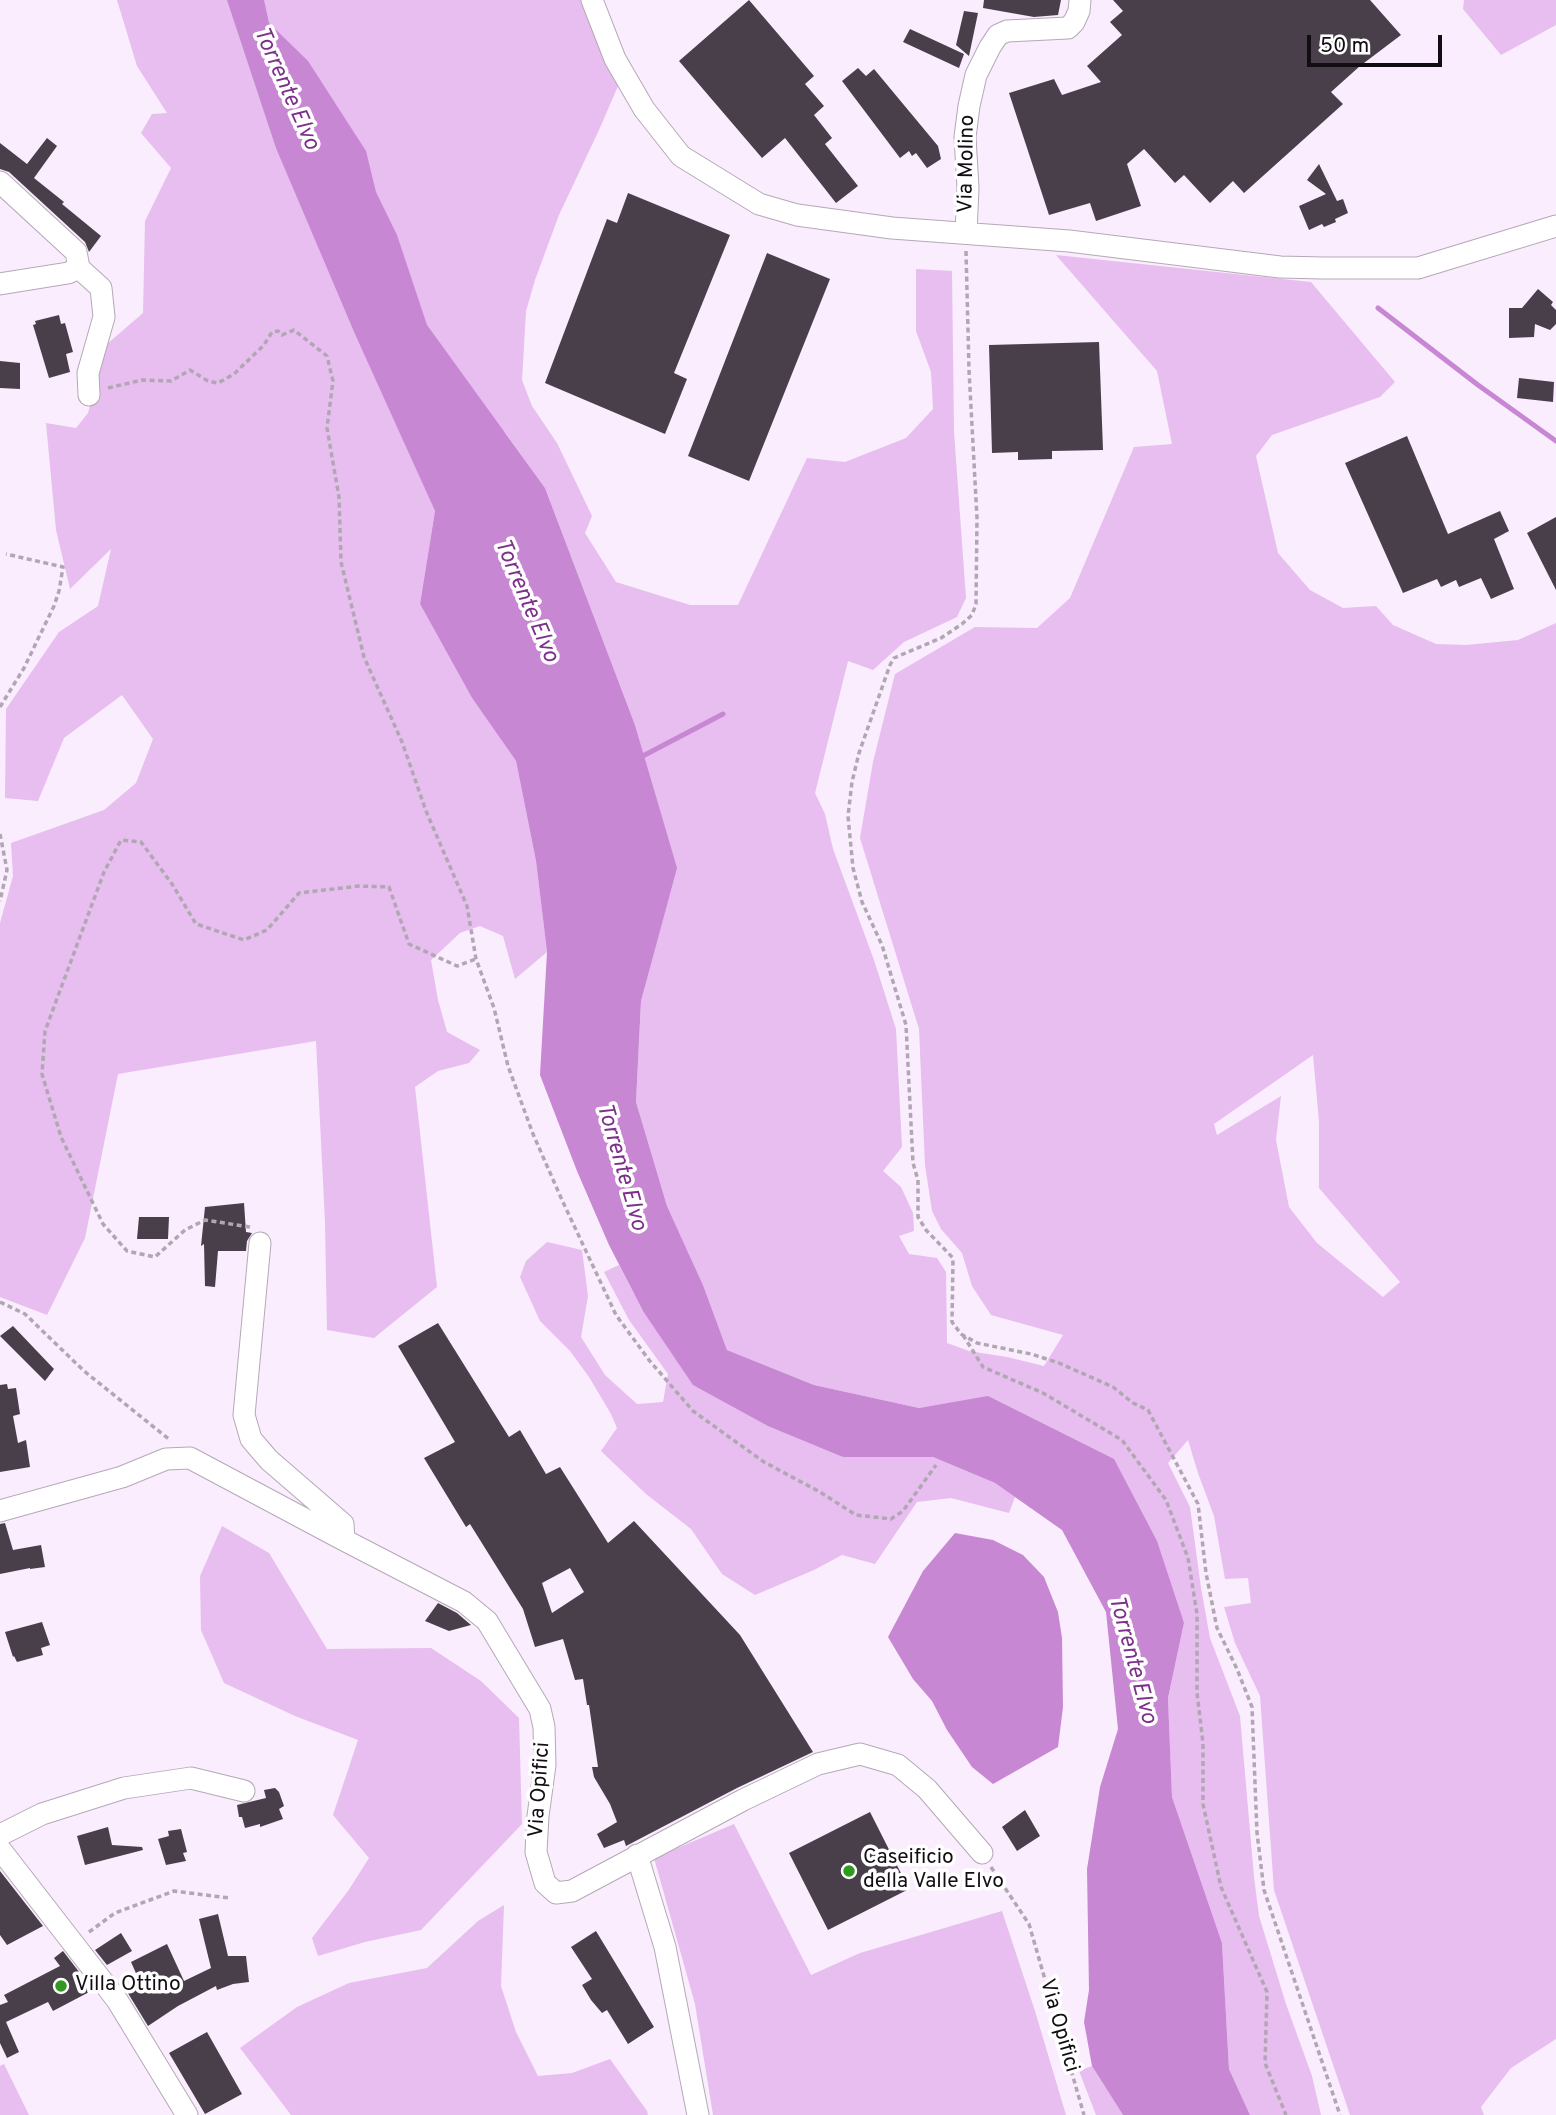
<!DOCTYPE html>
<style>
body{margin:0}
#map{position:relative;width:1556px;height:2115px;overflow:hidden;background:#faedfd;font-family:Overpass,sans-serif}
canvas{display:block}
.scale{position:absolute;left:1307px;top:35px;width:135px;height:32px;box-sizing:border-box;border:4px solid #110d12;border-top:0;padding-left:9px;font-size:21px;line-height:24px;white-space:nowrap;color:#110d12;-webkit-text-stroke:5px #fff;paint-order:stroke}
</style>
<div id="map">
<canvas width="1556" height="2115"></canvas>
<div class="scale">50 m</div>
</div>
<script>
const g = document.querySelector('canvas').getContext('2d');
g.lineJoin = 'round';
function fill(path, color) { g.fillStyle = color; g.fill(path, 'evenodd'); }
const shape = rows => new Path2D(rows.map(r => 'M' + r).join(''));
function stroke(path, color, width, dash) { g.strokeStyle = color; g.lineWidth = width; g.lineCap = dash ? 'butt' : 'round'; g.setLineDash(dash || []); g.stroke(path); }
function drawText(font, color, halo, rows, align = 'center') {
  g.font = font + ' Overpass,sans-serif'; g.lineWidth = 7; g.setLineDash([]); g.textBaseline = 'middle'; g.strokeStyle = halo; g.fillStyle = color; for (const [text, x, y, turn = 0] of rows) {
    g.save(); g.translate(x, y); g.rotate((+turn || 0) * Math.PI / 180); g.textAlign = isNaN(turn) ? turn : align; if (halo) g.strokeText(text, 0, 0); g.fillText(text, 0, 0); g.restore();
  }
}
fill(shape([
 [117,0,581,0,618,86,599,130,559,215,535,280,526,311,522,380,532,406,557,443,592,516,585,533,616,582,690,605,738,605,807,458,845,462,906,438,933,409,931,372,916,331,916,269,952,271,954,432,966,598,957,617,904,642,873,670,848,661,815,793,825,814,833,849,874,960,896,1029,902,1147,883,1171,901,1187,913,1213,914,1231,899,1236,909,1254,937,1258,946,1272,947,1343,969,1351,1007,1357,1044,1366,1063,1335,991,1315,972,1286,962,1253,941,1229,932,1211,925,1165,919,1029,860,838,873,762,895,674,975,627,1037,628,1070,598,1134,447,1172,444,1157,371,1056,255,1311,282,1395,382,1380,397,1272,435,1256,456,1278,553,1310,590,1343,608,1376,606,1393,625,1436,644,1466,645,1518,640,1556,623,1556,2039,1511,2068,1481,2107,1484,2115,1350,2115,1274,1890,1260,1696,1235,1643,1224,1607,1251,1603,1248,1578,1225,1579,1214,1516,1198,1473,1188,1440,1168,1463,1190,1507,1201,1588,1210,1638,1240,1716,1254,1877,1259,1916,1286,2004,1312,2076,1321,2115,1250,2115,1229,2069,1222,1943,1172,1797,1168,1698,1184,1623,988,1397,919,1408,814,1385,727,1350,703,1285,667,1206,636,1102,641,1001,676,868,635,725,545,488,504,431,408,450,435,511,420,604,472,698,516,761,536,861,547,952,515,979,503,936,480,926,460,933,431,960,438,1000,447,1032,480,1050,469,1063,438,1071,415,1087,437,1287,374,1338,327,1330,325,1222,316,1041,118,1074,85,1238,47,1315,0,1297,0,923,13,876,11,843,104,810,136,783,153,739,122,695,64,738,38,801,5,798,6,709,59,632,98,606,111,549,70,589,56,530,46,423,76,428,88,413,107,344,143,313,145,221,171,168,141,133,152,114,167,113,137,66],
 [1313,1055,1319,1122,1319,1188,1400,1282,1383,1297,1317,1243,1289,1207,1276,1140,1281,1096,1217,1135,1214,1124],
 [1464,0,1556,0,1556,25,1501,55,1463,9],
 [547,1242,582,1250,588,1296,581,1337,605,1375,637,1404,663,1402,668,1374,629,1320,604,1272,619,1265,643,1311,843,1457,933,1457,995,1483,1015,1497,1009,1513,951,1498,917,1502,875,1564,842,1555,814,1570,755,1595,722,1574,691,1529,646,1494,601,1451,617,1428,611,1414,589,1377,570,1351,540,1321,520,1277,526,1261],
 [222,1526,269,1553,327,1649,431,1648,481,1681,519,1718,522,1824,421,1930,365,1942,318,1956,312,1938,348,1891,369,1858,333,1815,358,1740,295,1716,224,1683,201,1630,200,1576],
 [734,1824,811,1975,860,1953,1002,1911,1035,2011,1066,2115,713,2115,695,2004,654,1858],
 [504,1905,501,1986,516,2032,538,2076,572,2073,610,2059,647,2111,648,2115,291,2115,240,2048,297,2007,349,1983,427,1968,478,1921],
 [4,2064,29,2115,0,2115,0,2066],
 [1092,2066,1123,2115,1096,2115,1079,2071]
]), '#e7beef');
fill(shape([
 [227,0,264,0,269,23,308,61,366,151,376,192,397,235,427,325,545,488,635,725,677,868,641,1001,636,1102,667,1206,703,1285,727,1350,814,1385,919,1408,988,1396,1114,1459,1157,1541,1184,1623,1168,1698,1172,1797,1222,1943,1229,2069,1250,2115,1123,2115,1092,2066,1084,2022,1089,1990,1087,1869,1100,1787,1118,1729,1106,1612,1062,1530,995,1483,933,1457,843,1457,768,1426,693,1385,643,1311,609,1245,577,1171,540,1075,547,952,536,861,516,761,472,698,420,604,435,511,355,334,276,148],
 [955,1533,993,1540,1023,1555,1044,1577,1058,1612,1062,1638,1063,1707,1058,1747,993,1784,972,1767,947,1730,932,1701,913,1679,888,1637,923,1571]
]), '#c787d3');
stroke(shape([
 [1378,308,1478,385,1556,441],
 [639,758,723,714]
]), '#c787d3', 5);
fill(shape([
 [749,0,814,76,805,84,824,106,814,115,832,138,825,144,858,186,836,203,785,138,762,158,679,61],
 [984,0,1061,0,1058,15,1034,17,983,8],
 [1113,0,1370,0,1401,35,1360,66,1331,92,1343,104,1244,193,1233,181,1210,203,1184,175,1175,183,1144,149,1127,164,1141,206,1096,221,1090,203,1049,215,1009,93,1054,79,1062,95,1101,82,1087,66,1122,35,1110,22,1123,11],
 [964,11,978,13,969,56,956,45],
 [910,29,964,54,959,68,903,42],
 [858,68,866,76,874,69,938,146,941,159,927,168,916,153,912,156,909,151,900,158,842,81],
 [47,138,57,146,34,178,64,202,62,204,101,236,89,252,85,242,9,172,0,169,0,143,27,164],
 [1319,164,1337,201,1343,199,1348,213,1335,219,1336,222,1324,227,1322,224,1309,230,1299,206,1326,194,1307,180],
 [628,193,730,235,674,373,687,379,665,434,545,383,607,219,617,223],
 [767,253,830,279,749,481,688,456],
 [1538,289,1553,302,1551,305,1556,310,1556,324,1550,330,1535,324,1534,337,1509,338,1509,308,1522,308],
 [59,315,61,324,65,323,73,352,66,354,70,372,49,378,33,325,36,324,35,321],
 [1099,342,1103,450,1052,451,1052,459,1018,460,1018,452,992,453,989,345],
 [0,361,20,363,20,389,0,388],
 [1519,378,1554,382,1553,402,1517,398],
 [1407,436,1448,534,1500,511,1509,531,1494,539,1514,589,1491,599,1481,578,1459,587,1456,580,1441,587,1437,579,1403,593,1345,463],
 [1556,517,1556,590,1527,533],
 [244,1203,246,1232,252,1233,247,1241,246,1251,218,1251,215,1287,205,1286,204,1244,201,1246,205,1207],
 [139,1217,169,1217,168,1239,137,1239],
 [438,1323,509,1437,520,1430,546,1474,560,1467,608,1543,634,1521,740,1635,813,1752,737,1788,626,1846,624,1840,604,1848,597,1834,617,1822,610,1804,594,1777,592,1767,598,1767,589,1705,587,1705,583,1679,575,1680,563,1639,535,1647,523,1609,470,1524,466,1527,424,1458,455,1442,398,1346],
 [570,1568,584,1592,552,1613,542,1583],
 [13,1326,54,1369,45,1381,0,1336],
 [7,1384,8,1389,16,1388,20,1414,13,1416,18,1443,26,1440,30,1467,0,1472,0,1385],
 [5,1523,13,1550,41,1545,45,1567,30,1569,30,1568,0,1574,0,1524],
 [438,1603,457,1613,471,1625,449,1631,425,1621],
 [42,1622,50,1645,41,1648,43,1655,17,1662,14,1656,13,1657,5,1632],
 [275,1788,279,1792,284,1806,279,1809,283,1819,260,1827,260,1824,245,1828,242,1817,239,1817,237,1805,266,1798,264,1790],
 [1025,1810,1040,1836,1017,1851,1002,1827],
 [870,1812,909,1889,828,1930,789,1853],
 [108,1827,112,1845,142,1847,143,1850,85,1865,77,1836],
 [181,1829,187,1852,183,1853,186,1861,166,1865,158,1839,169,1836,168,1831],
 [0,1871,43,1926,7,1945,0,1935],
 [218,1914,228,1956,246,1956,249,1982,233,1984,217,1990,216,1986,178,2006,148,2026,126,1990,139,1980,131,1962,167,1944,184,1981,211,1968,199,1919],
 [596,1931,654,2027,628,2044,607,2010,602,2013,591,2000,582,1985,592,1979,571,1947],
 [121,1933,132,1951,107,1965,95,1950],
 [63,1951,93,1990,53,2011,48,2002,6,2022,19,2052,7,2058,0,2043,0,2005,8,2002,4,1995,60,1966,54,1958],
 [207,2032,242,2094,205,2114,169,2053]
]), '#493f4b');
const minor = shape([
 [592,0,615,59,644,109,681,156,759,204,797,215,892,228,1069,241,1280,267,1323,268,1418,268,1556,226],
 [0,182,76,252,79,268],
 [966,233,968,188,965,137,969,106,976,75,990,47,998,35,1007,31,1068,28,1074,22,1079,11,1080,0],
 [79,268,101,288,104,317,88,373,89,395],
 [0,284,68,273,79,268],
 [260,1243,244,1415,251,1439,269,1460,343,1524,344,1540],
 [0,1511,122,1477,166,1459,190,1458,344,1540,464,1602,487,1621,540,1709,544,1727,545,1765,538,1816,536,1852,545,1883,556,1893,572,1891,743,1800,818,1764,860,1754,898,1765,927,1789,982,1853],
 [0,1835,42,1814,124,1788,191,1778,244,1791],
 [0,1849,117,2000,187,2115],
 [637,1855,665,1947,698,2115]
]);
stroke(minor, '#b5a8b7', 23);
stroke(shape([
 [966,251,969,370,977,518,976,604,972,615,962,624,941,638,894,658,890,665,859,753,852,782,848,816,853,868,862,902,882,945,906,1025,913,1163,918,1180,918,1217,926,1230,953,1258,952,1322,961,1334,977,1343,1031,1354,1059,1363,1113,1387,1133,1403,1148,1410,1198,1504,1206,1573,1217,1628,1237,1669,1252,1707,1257,1833,1264,1890,1340,2115],
 [108,388,142,380,171,381,190,370,208,381,218,383,234,374,264,345,272,332,278,331,282,335,294,330,327,356,333,381,327,428,339,497,341,562,364,657,402,742,426,811,467,906,476,959,494,1008,508,1066,533,1134,562,1200,616,1315,649,1360,693,1411,764,1462,820,1492,856,1515,891,1519,903,1511,936,1465],
 [0,707,24,668,54,606,59,591,63,567,6,554],
 [0,834,7,870,0,901],
 [250,1227,205,1220,185,1230,155,1257,127,1251,103,1224,61,1137,42,1074,45,1031,104,872,121,840,141,842,172,884,196,924,244,940,267,930,299,893,359,886,389,887,409,944,457,966,476,959],
 [0,1302,25,1314,84,1371,170,1440],
 [963,1335,983,1367,1043,1393,1122,1440,1166,1500,1188,1558,1197,1614,1197,1693,1203,1743,1203,1804,1221,1887,1267,1992,1265,2063,1286,2115],
 [991,1867,1029,1924,1084,2115],
 [89,1932,115,1913,174,1891,229,1898]
]), '#b1a7b3', 3.5, [5, 3.5]);
stroke(minor, '#fff', 21);
for (const [x, y, r, color] of [
 [849,1871,7,"#319921"],
 [61,1986,7,"#319921"]
]) { const dot = new Path2D(); dot.arc(x, y, r, 0, 2 * Math.PI); g.fillStyle = color; g.fill(dot); stroke(dot, '#fff', 2.5); }
drawText('21px', '#110d12', '#fff', [
 ["Via Molino",968,164,-89],
 ["Via Opifici",541,1790,-86],
 ["Via Opifici",1058,2026,74]
]);
drawText('21px', '#110d12', '#fff', [
 ["Caseificio",863,1859],
 ["della Valle Elvo",863,1883],
 ["Villa Ottino",75,1986]
], 'left');
drawText('italic 23px', '#7d308b', '#fff', [
 ["Torrente Elvo",285,89,66],
 ["Torrente Elvo",525,601,67],
 ["Torrente Elvo",620,1167,74],
 ["Torrente Elvo",1131,1660,75]
]);
</script>
